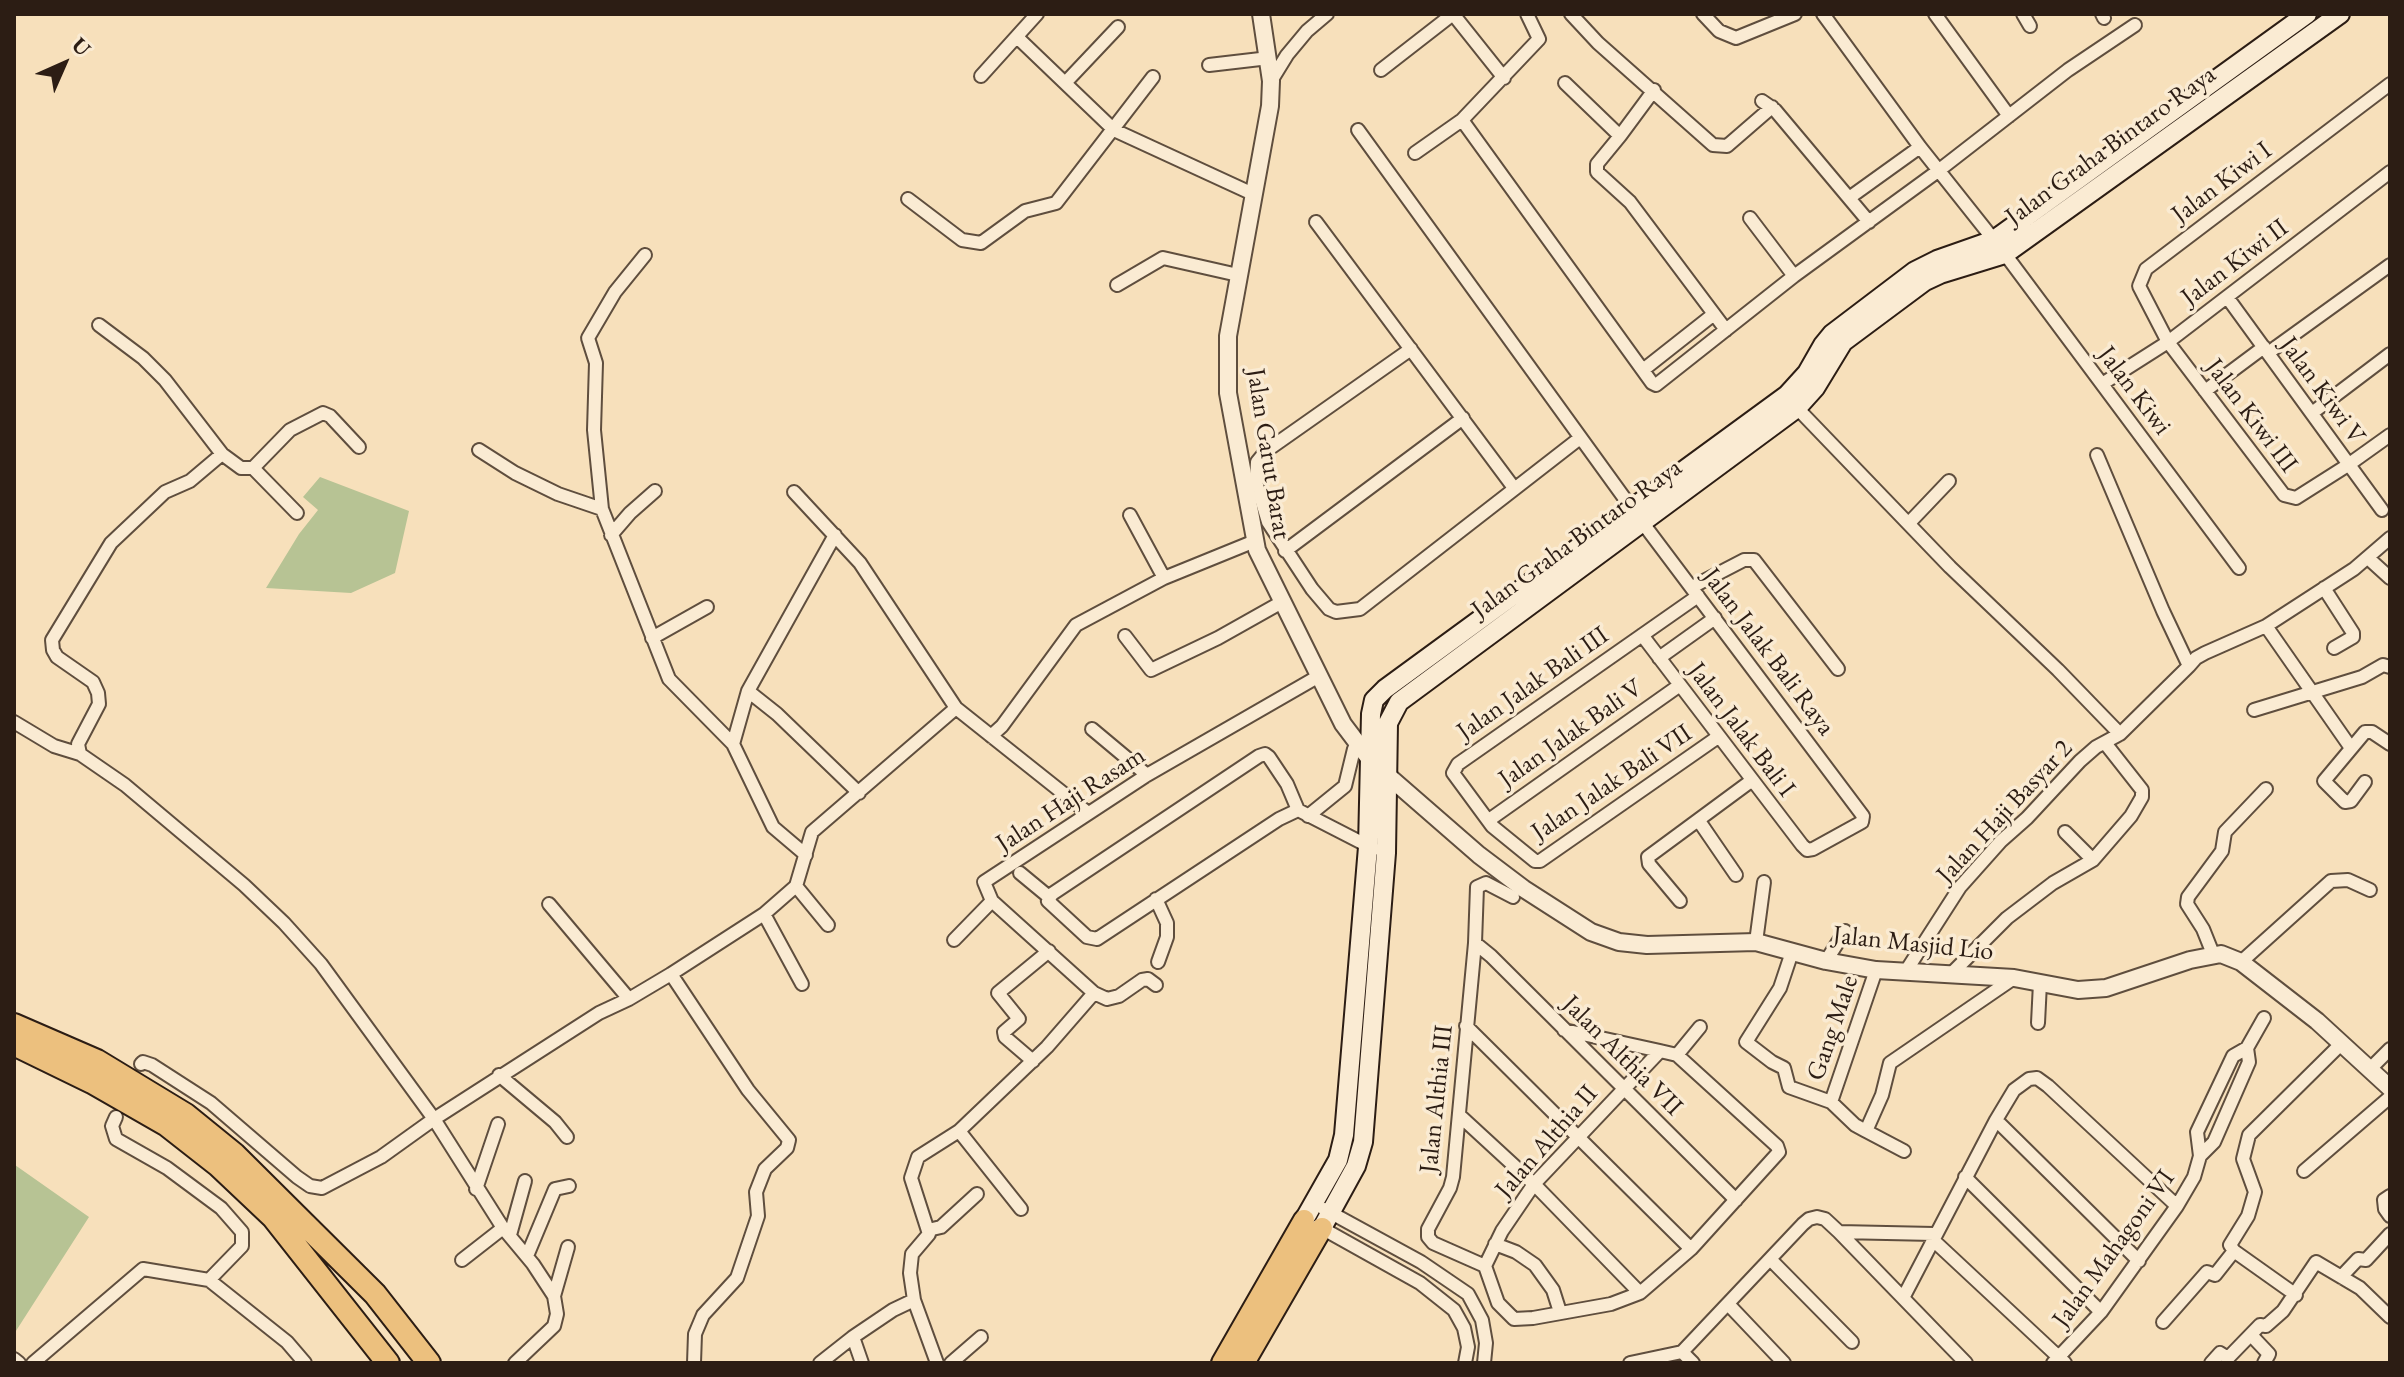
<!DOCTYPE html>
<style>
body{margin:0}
#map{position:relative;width:2404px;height:1377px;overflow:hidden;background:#f7e0bb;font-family:"EB Garamond",serif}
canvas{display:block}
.frame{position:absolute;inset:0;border:16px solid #2c1d14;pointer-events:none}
.north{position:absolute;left:24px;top:24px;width:80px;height:80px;-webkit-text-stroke:6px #faebd3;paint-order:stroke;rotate:45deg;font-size:22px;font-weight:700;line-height:32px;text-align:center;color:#2c1d14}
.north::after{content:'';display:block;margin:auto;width:28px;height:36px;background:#2c1d14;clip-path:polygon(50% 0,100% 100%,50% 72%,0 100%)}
</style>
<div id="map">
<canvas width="2404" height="1377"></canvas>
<div class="frame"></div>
<div class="north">U</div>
</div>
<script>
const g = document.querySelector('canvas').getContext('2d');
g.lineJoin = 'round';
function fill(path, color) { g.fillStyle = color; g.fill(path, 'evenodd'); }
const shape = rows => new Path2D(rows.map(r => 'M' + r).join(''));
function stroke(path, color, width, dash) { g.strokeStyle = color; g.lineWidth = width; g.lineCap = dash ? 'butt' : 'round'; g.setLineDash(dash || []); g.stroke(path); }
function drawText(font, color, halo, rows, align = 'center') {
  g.font = font + ' "EB Garamond",serif'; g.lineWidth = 7; g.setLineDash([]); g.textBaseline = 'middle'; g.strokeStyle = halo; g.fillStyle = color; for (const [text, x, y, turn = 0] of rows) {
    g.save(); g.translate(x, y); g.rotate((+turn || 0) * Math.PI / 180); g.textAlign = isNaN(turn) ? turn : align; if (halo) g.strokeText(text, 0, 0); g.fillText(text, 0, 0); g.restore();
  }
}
fill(shape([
 [320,477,409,511,395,573,351,593,266,588,299,534,318,510,303,497],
 [15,1165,89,1217,14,1334,14,1166]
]), '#b7c394');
const minor = shape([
 [1571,14,1598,43,1713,145,1727,146,1772,107],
 [1703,14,1719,31,1736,38,1795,14],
 [1823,14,1920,147,2005,254,2239,568],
 [1935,14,2009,116],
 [2023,14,2030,26],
 [2102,14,2104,18],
 [1018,38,1114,130,1253,194],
 [1209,65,1269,58],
 [1381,70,1453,14,1504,78],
 [981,76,1037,14],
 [1271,81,1287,55,1307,31,1327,14],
 [1066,82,1118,27],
 [1565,83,1620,136,1597,164,1597,172,1630,202,1726,330],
 [2390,84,2146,269,2139,286,2168,342,2284,495,2296,498,2348,465,2390,435],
 [1762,101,1775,110,1869,222],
 [1462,120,1652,383,1656,385,1794,276,1938,171,2068,70,2135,25],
 [1358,130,1633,510,1863,816,1862,822,1813,849,1807,850,1802,845,1642,635],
 [1620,136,1654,90],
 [1415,153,1462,120,1539,39,1527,14],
 [1849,198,1920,147],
 [908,199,962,240,981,243,1025,211,1056,203,1153,77],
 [1750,218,1794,276],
 [1316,222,1514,488],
 [645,255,615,292,588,338,596,363,594,430,602,509,669,679,733,744,773,827,806,855],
 [1117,285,1163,258,1238,275],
 [2227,297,2382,510],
 [99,325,143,358,165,380,222,454],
 [1411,349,1266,451,1257,462,1256,482,1268,522,1312,589,1329,609,1336,612,1360,609,1580,438],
 [2268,353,2390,265],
 [1643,370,1714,314],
 [2102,384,2168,342,2390,172],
 [2205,391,2264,347],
 [1797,408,1950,567,2058,670,2120,734],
 [2312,413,2390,354],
 [479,450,515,473,558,494,602,509],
 [2097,455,2163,611,2189,666,2196,658,2205,653,2266,626,2354,569,2390,538],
 [253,468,290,430,323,413,330,416,359,447],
 [794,492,860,563,956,708],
 [1130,515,1164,578],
 [1909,523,1949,481],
 [611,535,630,513,655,491],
 [1285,551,1463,418],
 [2368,558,2390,578],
 [1692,587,1744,560,1754,560,1838,669],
 [2324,588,2353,633,2353,637,2334,648],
 [1698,596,1458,764,1453,773,1492,826,1535,861,1540,861,1718,737],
 [2266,626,2351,748],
 [1125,636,1151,670,1218,638,1282,602],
 [652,638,707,607],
 [1659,658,1715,618],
 [748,691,777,714,859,793],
 [2254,710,2362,677,2383,665,2390,667],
 [14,722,54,746,80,754,125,785,244,885,284,923,321,964,434,1119,381,1157,322,1188,310,1186,297,1177,211,1103,152,1065,143,1062,141,1064],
 [1092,729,1147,775],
 [991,736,1002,726,1076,625,1164,578,1255,541],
 [733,744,748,691,835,535],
 [80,754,78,744,99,704,98,693,93,682,57,657,53,650,52,640,111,543,165,492,190,481,222,454,241,468,253,468,297,513],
 [2365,782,2351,801,2345,802,2324,781,2365,732,2372,732,2390,744],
 [1298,810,1287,784,1269,757,1265,754,1259,756,1052,894,1048,901,1087,937,1097,939,1279,819,1298,810,1374,849],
 [1308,816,1345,786,1354,749],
 [1489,820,1680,685],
 [1699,821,1736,875],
 [2065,832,2093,860],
 [1020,873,1049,897],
 [796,886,828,925],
 [1156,899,1167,923,1167,937,1158,962],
 [1680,901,1649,864,1648,857,1751,781],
 [549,904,629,999],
 [764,914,802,984],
 [954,940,992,901],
 [1756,942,1764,882],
 [1475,943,1491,956,1736,1200],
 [1792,952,1780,988,1746,1042,1772,1062,1784,1068,1789,1087,1831,1102],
 [2213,954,2203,929,2187,904,2188,897,2222,851,2225,832,2266,789],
 [1826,961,1845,931],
 [2241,962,2331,881,2348,880,2370,890],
 [1906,971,1960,887,2001,841,2027,818,2080,761,2096,747,2120,734,2189,666],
 [671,974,748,1090,789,1140,787,1148,765,1169,756,1192,758,1216,737,1278,703,1315,695,1334,694,1363],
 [1951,974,2007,918,2053,883,2093,860,2131,816,2142,797,2142,790,2105,743],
 [1156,985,1148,979,1142,980,1119,996,1107,999,1094,993,992,901,984,882,1147,775,1319,676],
 [2038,1023,2040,983],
 [1466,1026,1691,1249],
 [1564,1030,1660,1051,1677,1055,1777,1146,1779,1152,1691,1249,1640,1293,1611,1304,1533,1318,1514,1319,1498,1303,1485,1266,1502,1231,1534,1184,1660,1051],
 [1677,1055,1700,1027],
 [1033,1061,1005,1037,1004,1032,1019,1019,998,993,1049,951],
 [2370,1069,2390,1049],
 [499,1075,555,1122,567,1137],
 [1831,1102,1876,970],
 [1831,1102,1855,1125,1866,1131],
 [1459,1115,1534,1184,1640,1293],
 [116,1117,112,1126,116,1139,167,1168,221,1208,242,1232,242,1246,209,1280],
 [1996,1120,2139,1261],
 [959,1131,1021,1209],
 [1904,1151,1866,1131,1882,1095,1890,1063,2014,978],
 [2200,1156,2214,1142,2249,1062,2247,1048],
 [2304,1171,2390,1097],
 [1965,1177,2101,1312],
 [476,1189,498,1124],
 [2390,1196,2384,1200,2385,1209,2390,1216],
 [1324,1209,1421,1262,1468,1294,1482,1320,1486,1343,1484,1363],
 [1318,1226,1420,1283,1454,1310,1464,1328,1468,1347,1465,1363],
 [503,1228,434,1119,599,1013,629,999,671,974,764,914,796,886,812,832,956,708,1088,813],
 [928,1230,941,1227,977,1194],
 [1839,1232,1934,1234],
 [510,1235,525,1181],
 [1932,1239,2065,1363],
 [1495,1244,1516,1252,1535,1265,1553,1290,1560,1312],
 [2234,1251,2230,1245,2248,1216,2255,1192,2243,1159,2249,1135,2342,1043],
 [527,1256,555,1189,569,1186],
 [1770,1259,1852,1342],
 [462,1260,503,1228,533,1264,554,1296,557,1314,554,1326,515,1363],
 [1485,1266,1433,1243,1428,1237,1428,1229,1450,1188,1453,1177,1475,943,1477,887,1486,883,1513,897],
 [2341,1277,2358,1259,2366,1260,2390,1234],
 [554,1296,568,1247],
 [1903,1298,1996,1120,2014,1090,2029,1079,2037,1078,2048,1086,2177,1206],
 [914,1300,910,1273,912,1254,929,1234,911,1178,918,1157,959,1131,1047,1047,1094,993],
 [1728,1304,1784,1363],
 [2163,1322,2207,1272,2215,1275,2234,1251,2296,1295],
 [2251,1335,2269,1354,2264,1363],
 [1682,1352,1693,1363],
 [14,1359,19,1363],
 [33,1363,143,1269,209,1280,287,1342,305,1363],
 [820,1363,853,1337],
 [862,1363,853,1337,893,1310,914,1300,937,1363],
 [951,1363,981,1337],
 [1630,1363,1682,1352,1803,1224,1809,1219,1817,1217,1825,1219,1839,1232,1966,1363],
 [2053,1363,2101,1312,2177,1206,2194,1177,2200,1156,2197,1132,2233,1056,2247,1048,2264,1018],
 [2211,1363,2220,1353,2228,1358,2260,1325,2266,1326,2283,1311,2316,1262,2360,1288,2390,1317]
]);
const tertiary = shape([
 [1261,14,1271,81,1270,106,1228,336,1228,393,1257,550,1343,724,1371,761,1479,855,1524,889,1591,932,1619,942,1647,945,1756,942,1826,961,1876,970,2014,978,2078,990,2106,988,2190,960,2221,954,2241,962,2317,1021,2390,1088]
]);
const secondary = shape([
 [1304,1220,1338,1160,1344,1135,1368,847,1371,714,1374,700,1385,689,1787,395,1807,373,1823,345,1832,334,1915,271,1937,260,1994,240,2307,14],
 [1322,1228,1356,1166,1363,1142,1386,853,1388,723,1399,702,1797,408,1815,388,1843,342,1925,281,1940,274,2005,254,2340,14]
]);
const primary = shape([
 [1222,1363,1304,1220],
 [1244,1363,1322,1228]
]);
const motorway = shape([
 [14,1025,97,1061,186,1115,234,1154,375,1294,429,1363],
 [14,1044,92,1082,167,1125,218,1165,273,1217,388,1363]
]);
stroke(minor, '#5f4e3e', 16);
stroke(tertiary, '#5f4e3e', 20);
stroke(secondary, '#2c1d14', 22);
stroke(primary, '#2c1d14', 24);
stroke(motorway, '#2c1d14', 26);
stroke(minor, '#faebd3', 12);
stroke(tertiary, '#faebd3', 16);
stroke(secondary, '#faebd3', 18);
stroke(primary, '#ecc07e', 20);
stroke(motorway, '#ecc07e', 22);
drawText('26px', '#2c1d14', '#faebd3', [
 ["Jalan Graha Bintaro Raya",2111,146,-36],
 ["Jalan Kiwi I",2222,183,-37],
 ["Jalan Kiwi II",2235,263,-37],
 ["Jalan Kiwi",2134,391,53],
 ["Jalan Kiwi V",2322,391,54],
 ["Jalan Kiwi III",2251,416,53],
 ["Jalan Garut Barat",1268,454,81],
 ["Jalan Graha Bintaro Raya",1577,539,-36],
 ["Jalan Jalak Bali Raya",1768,652,53],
 ["Jalan Jalak Bali III",1533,684,-35],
 ["Jalan Jalak Bali I",1741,730,53],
 ["Jalan Jalak Bali V",1571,734,-35],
 ["Jalan Jalak Bali VII",1612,783,-34],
 ["Jalan Haji Rasam",1071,800,-33],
 ["Jalan Haji Basyar 2",2005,812,-47],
 ["Jalan Masjid Lio",1913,944,6],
 ["Gang Male",1833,1028,-71],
 ["Jalan Althia VII",1622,1056,45],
 ["Jalan Althia III",1437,1099,-84],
 ["Jalan Althia II",1547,1142,-49],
 ["Jalan Mahagoni VI",2114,1249,-54]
]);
</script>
